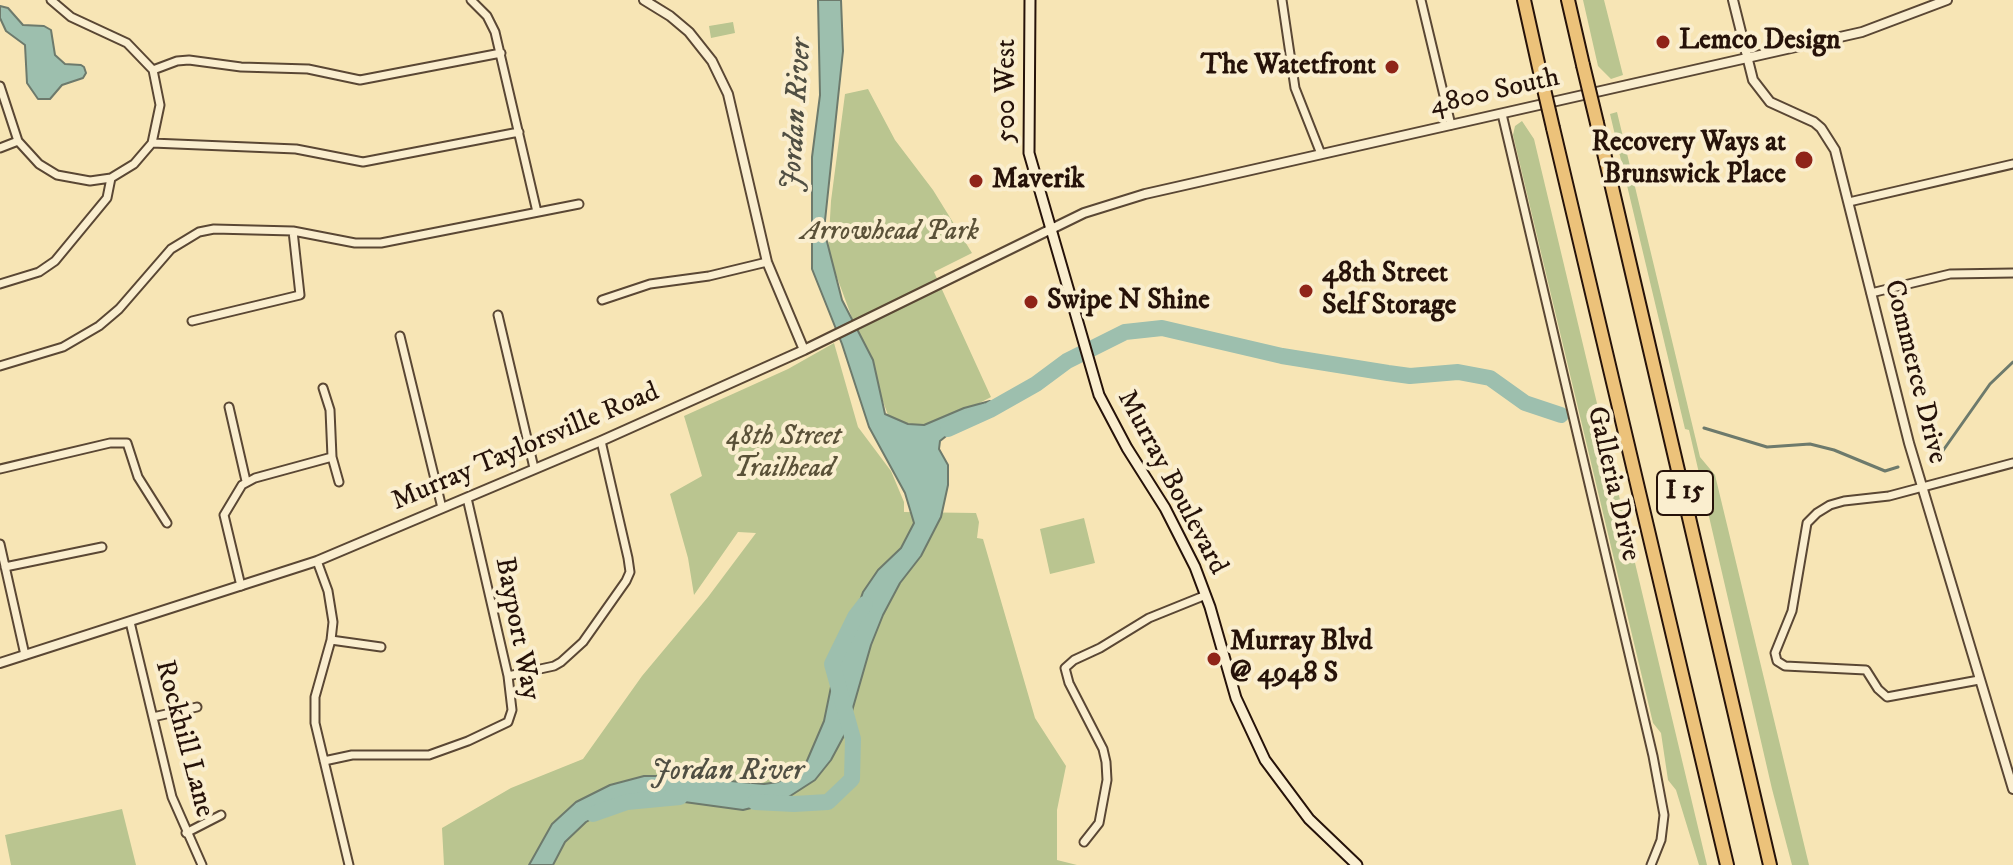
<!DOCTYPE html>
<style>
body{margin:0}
canvas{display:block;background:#f7e5b5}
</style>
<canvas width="2013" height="865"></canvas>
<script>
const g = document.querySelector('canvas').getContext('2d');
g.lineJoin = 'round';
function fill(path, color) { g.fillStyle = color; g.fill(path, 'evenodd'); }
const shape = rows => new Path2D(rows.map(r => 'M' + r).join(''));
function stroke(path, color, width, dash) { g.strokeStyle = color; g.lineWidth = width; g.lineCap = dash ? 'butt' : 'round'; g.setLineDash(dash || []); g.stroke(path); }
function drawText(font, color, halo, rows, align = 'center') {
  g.font = font + ' "IM FELL DW Pica",serif'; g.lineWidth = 8; g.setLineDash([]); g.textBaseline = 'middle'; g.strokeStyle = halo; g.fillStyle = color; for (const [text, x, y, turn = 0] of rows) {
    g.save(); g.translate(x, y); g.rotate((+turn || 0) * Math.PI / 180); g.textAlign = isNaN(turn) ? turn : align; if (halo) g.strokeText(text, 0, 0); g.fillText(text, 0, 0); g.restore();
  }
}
fill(shape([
 [1583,0,1604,0,1623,75,1611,79,1598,66],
 [733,22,735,33,711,38,709,26],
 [868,89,895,140,933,190,972,253,934,272,991,397,938,425,913,427,888,415,828,253,831,201,845,94],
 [1617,112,1700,457,1715,475,1809,865,1792,865,1772,789,1689,430,1685,429,1610,114],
 [1522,121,1534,139,1707,865,1699,865,1676,790,1668,780,1661,733,1653,723,1513,135,1515,126],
 [834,343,858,427,891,471,904,502,904,512,976,513,979,522,977,538,983,539,1035,718,1066,766,1057,810,1057,860,1077,865,444,865,442,828,511,788,583,759,642,676,708,597,756,533,738,532,694,595,688,558,670,494,702,476,684,416,788,369],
 [1084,518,1095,563,1050,574,1040,529],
 [122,809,136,865,11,865,5,835]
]), '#bac590');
const water = shape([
 [818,0,841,0,843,51,824,230,842,300,873,360,885,414,908,424,924,425,964,408,990,401,940,441,939,449,948,465,948,485,941,517,921,556,900,583,883,615,871,645,846,732,831,760,815,780,784,800,743,810,655,798,613,807,586,822,565,842,553,865,529,865,552,824,576,802,610,785,644,776,675,776,764,784,778,782,798,770,806,763,824,721,832,682,863,592,878,570,901,548,914,523,905,493,869,427,842,344,812,269,812,157,820,95,818,0],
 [0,6,8,8,23,25,44,26,51,30,55,55,65,64,81,65,84,67,86,73,83,78,62,85,50,99,38,99,27,83,25,45,6,31,0,18,0,6]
]);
fill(water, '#9dbfae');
stroke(water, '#6d7a6c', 2);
stroke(shape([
 [1704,428,1767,447,1810,444,1834,450,1885,471,1898,467],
 [1928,460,1942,452,1990,384,2013,362]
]), '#6d7a6c', 3);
stroke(shape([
 [948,429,990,410,1036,384,1067,361,1125,332,1162,328,1282,356,1388,373,1410,376,1458,372,1490,378,1525,403,1561,415],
 [755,802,794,804,828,802,852,779,853,739,832,664,855,617,865,604],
 [593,814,627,802,680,797]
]), '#9dbfae', 16);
const minor = shape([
 [471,0,487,16,495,32,537,212],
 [1282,0,1295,88,1321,154],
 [1421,0,1451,125],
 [153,70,177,61,189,60,241,67,308,69,360,80,501,53],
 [0,86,18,141,39,164,57,175,90,181,111,178,134,164,152,143,160,105,153,70,127,43,71,17,51,0],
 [1502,114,1653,756,1664,815,1661,840,1651,865],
 [152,143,296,149,363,162,519,132],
 [0,148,18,141],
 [1849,202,2013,164],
 [0,284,39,272,55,261,107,198,111,178],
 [1871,293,1950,274,2013,273],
 [602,300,650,284,709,276,767,262],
 [498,315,534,468],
 [192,321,300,295,293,231],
 [400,336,442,508],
 [0,366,63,347,99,326,119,309,171,249,199,232,214,229,293,231,355,243,381,243,579,204],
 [323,388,330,410,332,457,339,482],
 [229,407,246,481],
 [0,469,110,443,127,443,138,477,167,523],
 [0,544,25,655],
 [317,561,328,591,333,622,331,640,315,697,315,723,349,865],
 [5,567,102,547],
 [241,586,224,515,242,485,255,478,332,457],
 [130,622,172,797,202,865],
 [331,640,381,647],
 [508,676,554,666,561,662,583,642,626,581,630,572,628,558,601,441],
 [1979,680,1887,697,1878,689,1866,670,1785,666,1777,661,1775,653,1792,611,1807,523,1817,513,1830,505,1844,501,1889,496,2013,463],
 [153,717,197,707],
 [324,761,352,755,429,755,468,741,508,722,512,710,508,676,467,498],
 [186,833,221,815],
 [1084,842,1099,823,1107,780,1106,762,1103,749,1069,683,1065,668,1074,660,1100,648,1149,618,1206,595]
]);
const tertiary = shape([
 [644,0,670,16,689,32,712,61,728,94,767,262,804,350],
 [1733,0,1753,80,1770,102,1814,122,1821,128,1835,150,1909,443,2013,789],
 [0,663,317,561,601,441,804,350,1084,213,1145,194,1862,32,1947,0]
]);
const secondary = shape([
 [1030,0,1029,153,1099,395,1127,448,1165,508,1195,567,1210,607,1236,698,1265,760,1309,819,1357,865]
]);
const motorway = shape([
 [1524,0,1540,72],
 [1568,0,1583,65],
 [1597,123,1770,865],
 [1553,128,1727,865]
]);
stroke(minor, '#5a4734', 11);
stroke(tertiary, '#5a4734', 12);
stroke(secondary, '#261209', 13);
stroke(motorway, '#261209', 16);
stroke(minor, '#faeecf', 7);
stroke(tertiary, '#faeecf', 8);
stroke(secondary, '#faeecf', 9);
stroke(motorway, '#ecc27a', 12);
const motorwayBridge = shape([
 [1583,65,1597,123],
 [1540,72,1553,128]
]);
stroke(motorwayBridge, '#261209', 16, []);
stroke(motorwayBridge, '#ecc27a', 12);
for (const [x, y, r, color] of [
 [1663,42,8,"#8f2418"],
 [1392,67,8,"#8f2418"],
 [1804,160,10,"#8f2418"],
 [976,181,8,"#8f2418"],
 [1306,291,8,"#8f2418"],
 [1031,302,8,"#8f2418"],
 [1214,659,8,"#8f2418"]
]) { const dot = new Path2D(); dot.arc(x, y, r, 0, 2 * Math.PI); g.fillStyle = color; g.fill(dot); stroke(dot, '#faeecf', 3); }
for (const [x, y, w] of [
 [1685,493,56]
]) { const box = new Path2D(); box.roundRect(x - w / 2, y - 22, w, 44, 6); g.fillStyle = '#faeecf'; g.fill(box); stroke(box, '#261209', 2); }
drawText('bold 26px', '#261209', null, [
 ["I 15",1685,493]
]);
drawText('bold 28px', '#261209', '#faeecf', [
 ["Lemco Design",1679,42],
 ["The Watetfront",1376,67,"right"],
 ["Recovery Ways at",1786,144,"right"],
 ["Brunswick Place",1786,176,"right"],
 ["Maverik",992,181],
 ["48th Street",1322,275],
 ["Self Storage",1322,307],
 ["Swipe N Shine",1047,302],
 ["Murray Blvd",1230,643],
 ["@ 4948 S",1230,675]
], 'left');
drawText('28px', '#261209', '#faeecf', [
 ["500 West",1008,91,-90],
 ["4800 South",1495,93,-13],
 ["Commerce Drive",1914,372,76],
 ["Murray Taylorsville Road",526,448,-23],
 ["Murray Boulevard",1171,483,62],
 ["Galleria Drive",1612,484,77],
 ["Bayport Way",516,629,79],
 ["Rockhill Lane",183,739,75]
]);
drawText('italic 28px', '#5a5138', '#faeecf', [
 ["Arrowhead Park",890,233],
 ["48th Street",784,438],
 ["Trailhead",784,470]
]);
drawText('italic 30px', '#504f43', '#faeecf', [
 ["Jordan River",798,115,-86],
 ["Jordan River",727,773]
]);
</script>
